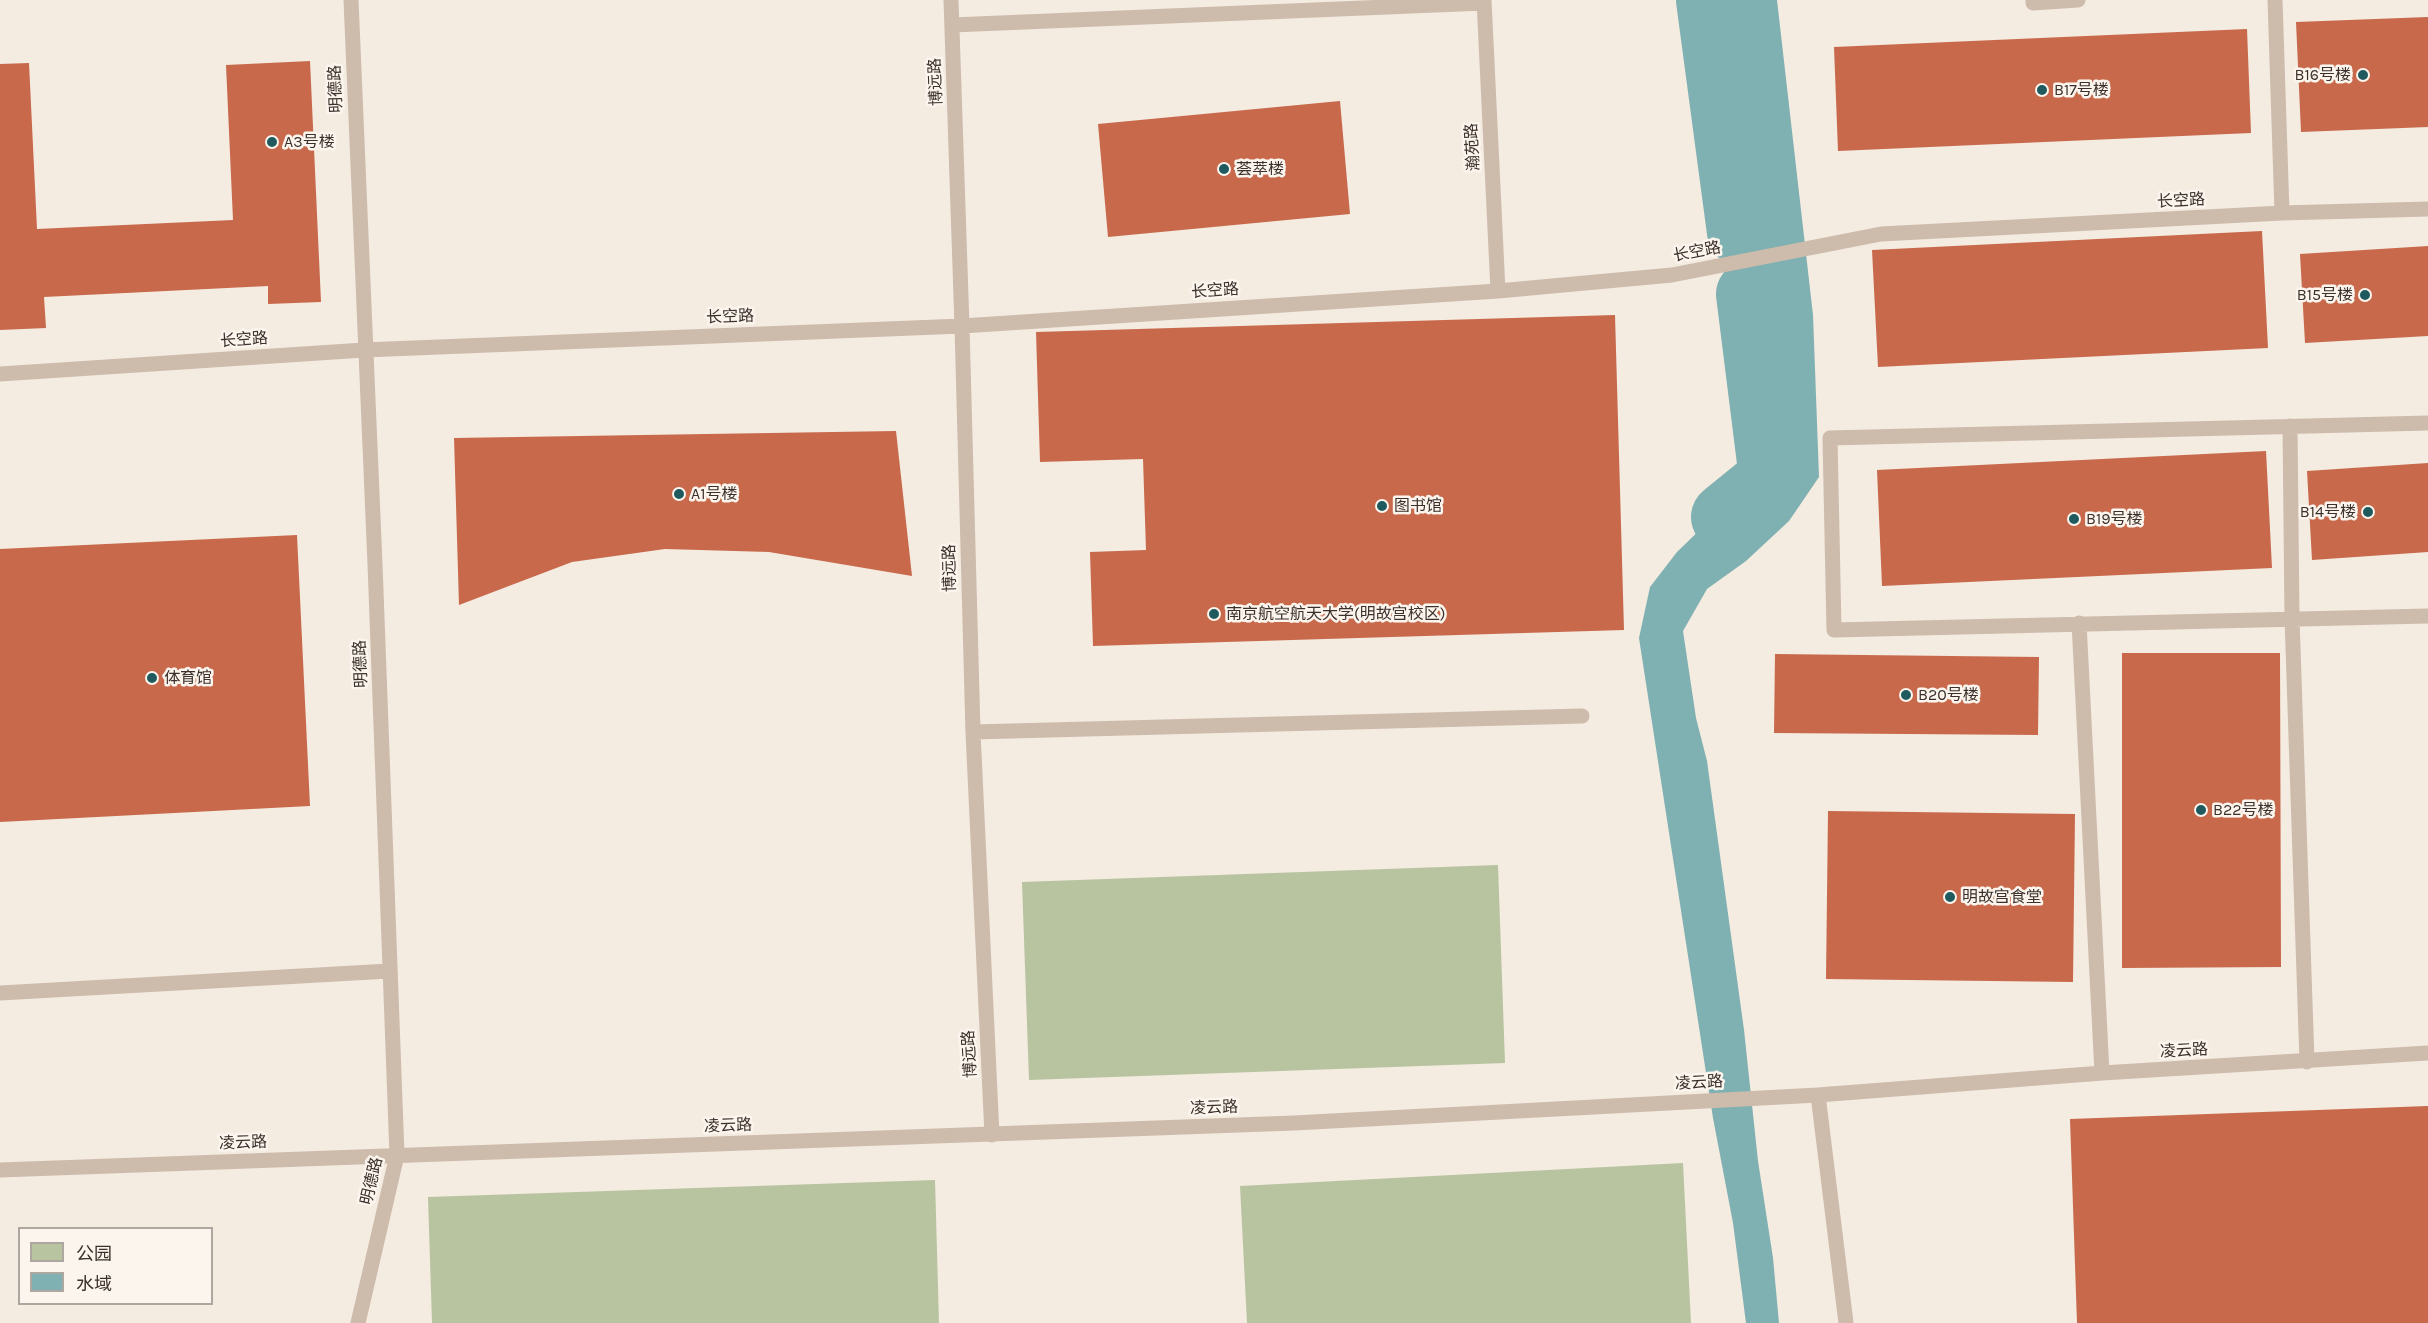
<!DOCTYPE html>
<meta charset="utf-8">
<style>
body{margin:0}
#map{position:relative;width:2428px;height:1323px;overflow:hidden;background:#f4ebe1;font-family:Karla,"Noto Sans SC",sans-serif}
canvas{display:block}
.legend{position:absolute;left:18px;top:1227px;width:195px;height:78px;box-sizing:border-box;background:#fbf5ee;border:2px solid #aea6a0;margin:0;padding:8px 10px;list-style:none;font-size:18px;color:#3b302b}
.legend li{display:flex;align-items:center;gap:12px;height:30px}
.legend b{width:30px;border:2px solid #aea6a0}
</style>
<div id="map">
<canvas width="2428" height="1323"></canvas>
<ul class="legend">
<li><b style="height:16px;background:#b8c4a0"></b>公园</li>
<li><b style="height:16px;background:#7fb0b2"></b>水域</li>
</ul>
</div>
<script>
const g = document.querySelector('canvas').getContext('2d');
g.lineJoin = 'round';
function fill(path, color) { g.fillStyle = color; g.fill(path, 'evenodd'); }
const shape = rows => new Path2D(rows.map(r => 'M' + r).join(''));
function stroke(path, color, width, dash) { g.strokeStyle = color; g.lineWidth = width; g.lineCap = dash ? 'butt' : 'round'; g.setLineDash(dash || []); g.stroke(path); }
function drawText(font, color, halo, rows, align = 'center') {
  g.font = font + ' Karla,"Noto Sans SC",sans-serif'; g.lineWidth = 5; g.setLineDash([]); g.textBaseline = 'middle'; g.strokeStyle = halo; g.fillStyle = color; for (const [text, x, y, turn = 0] of rows) {
    g.save(); g.translate(x, y); g.rotate((+turn || 0) * Math.PI / 180); g.textAlign = isNaN(turn) ? turn : align; if (halo) g.strokeText(text, 0, 0); g.fillText(text, 0, 0); g.restore();
  }
}
fill(shape([
 [1498,865,1505,1063,1029,1080,1022,882],
 [1683,1163,1691,1323,1247,1323,1240,1186],
 [935,1180,939,1323,432,1323,428,1197]
]), '#b8c4a0');
fill(shape([
 [1724,0,1777,0,1813,315,1819,477,1789,521,1746,561,1707,589,1683,631,1696,718,1707,761,1744,1030,1758,1161,1773,1258,1779,1323,1746,1323,1733,1223,1713,1118,1639,638,1650,587,1677,552,1712,518,1753,483,1773,437]
]), '#7fb0b2');
stroke(shape([
 [1710,0,1741,232],
 [1725,517,1773,478,1750,294]
]), '#7fb0b2', 68);
fill(shape([
 [2428,17,2428,127,2301,132,2296,22],
 [2247,29,2251,133,1838,151,1834,47],
 [310,61,321,302,268,304,268,286,44,297,46,328,0,330,0,64,29,63,37,229,233,220,226,65],
 [1340,101,1350,214,1108,237,1098,124],
 [2262,231,2268,348,1878,367,1872,250],
 [2428,246,2428,336,2305,343,2300,254],
 [1615,315,1624,630,1093,646,1090,552,1146,550,1143,459,1040,462,1036,332],
 [896,431,912,576,769,552,665,549,572,562,459,605,454,438],
 [2266,451,2272,568,1882,586,1877,470],
 [2428,463,2428,552,2312,560,2307,471],
 [297,535,310,806,0,822,0,549],
 [2122,653,2280,653,2281,967,2122,968],
 [1775,654,2039,657,2038,735,1774,733],
 [1828,811,2075,814,2073,982,1826,979],
 [2428,1106,2428,1323,2077,1323,2070,1119]
]), '#c8694b');
stroke(shape([
 [351,0,375,564,397,1155,358,1323],
 [951,0,962,326,973,732,992,1135],
 [1484,0,1498,291],
 [2033,0,2033,3,2078,0],
 [2275,0,2282,213],
 [952,25,1484,3],
 [0,374,364,350,962,326,1498,291,1672,275,1881,234,2282,213,2428,209],
 [2428,423,1830,438,1834,630,2428,616],
 [2290,426,2292,618,2307,1062],
 [2079,623,2102,1073],
 [973,732,1582,716],
 [0,993,389,971],
 [1818,1095,1846,1323],
 [0,1170,1294,1123,1818,1095,2102,1073,2428,1053]
]), '#cdbbac', 15);
for (const [x, y, r, color] of [
 [2363,75,6,"#1f5a5e"],
 [2042,90,6,"#1f5a5e"],
 [272,142,6,"#1f5a5e"],
 [1224,169,6,"#1f5a5e"],
 [2365,295,6,"#1f5a5e"],
 [679,494,6,"#1f5a5e"],
 [1382,506,6,"#1f5a5e"],
 [2368,512,6,"#1f5a5e"],
 [2074,519,6,"#1f5a5e"],
 [1214,614,6,"#1f5a5e"],
 [152,678,6,"#1f5a5e"],
 [1906,695,6,"#1f5a5e"],
 [2201,810,6,"#1f5a5e"],
 [1950,897,6,"#1f5a5e"]
]) { const dot = new Path2D(); dot.arc(x, y, r, 0, 2 * Math.PI); g.fillStyle = color; g.fill(dot); stroke(dot, '#fbf5ee', 2); }
drawText('16px', '#3b302b', '#fbf5ee', [
 ["B16号楼",2351,75,"right"],
 ["B17号楼",2054,90],
 ["A3号楼",284,142],
 ["荟萃楼",1236,169],
 ["B15号楼",2353,295,"right"],
 ["A1号楼",691,494],
 ["图书馆",1394,506],
 ["B14号楼",2356,512,"right"],
 ["B19号楼",2086,519],
 ["南京航空航天大学(明故宫校区)",1226,614],
 ["体育馆",164,678],
 ["B20号楼",1918,695],
 ["B22号楼",2213,810],
 ["明故宫食堂",1962,897]
], 'left');
drawText('16px', '#3b302b', '#fbf5ee', [
 ["博远路",936,82,-92],
 ["明德路",336,89,-92],
 ["瀚苑路",1473,147,-93],
 ["长空路",2181,201,-3],
 ["长空路",1697,252,-11],
 ["长空路",1215,291,-4],
 ["长空路",730,317,-2],
 ["长空路",244,340,-4],
 ["博远路",950,568,-91],
 ["明德路",361,664,-92],
 ["凌云路",2184,1051,-3],
 ["博远路",970,1054,-93],
 ["凌云路",1699,1083,-3],
 ["凌云路",1214,1108,-2],
 ["凌云路",728,1126,-2],
 ["凌云路",243,1143,-2],
 ["明德路",372,1181,-77]
]);
</script>
